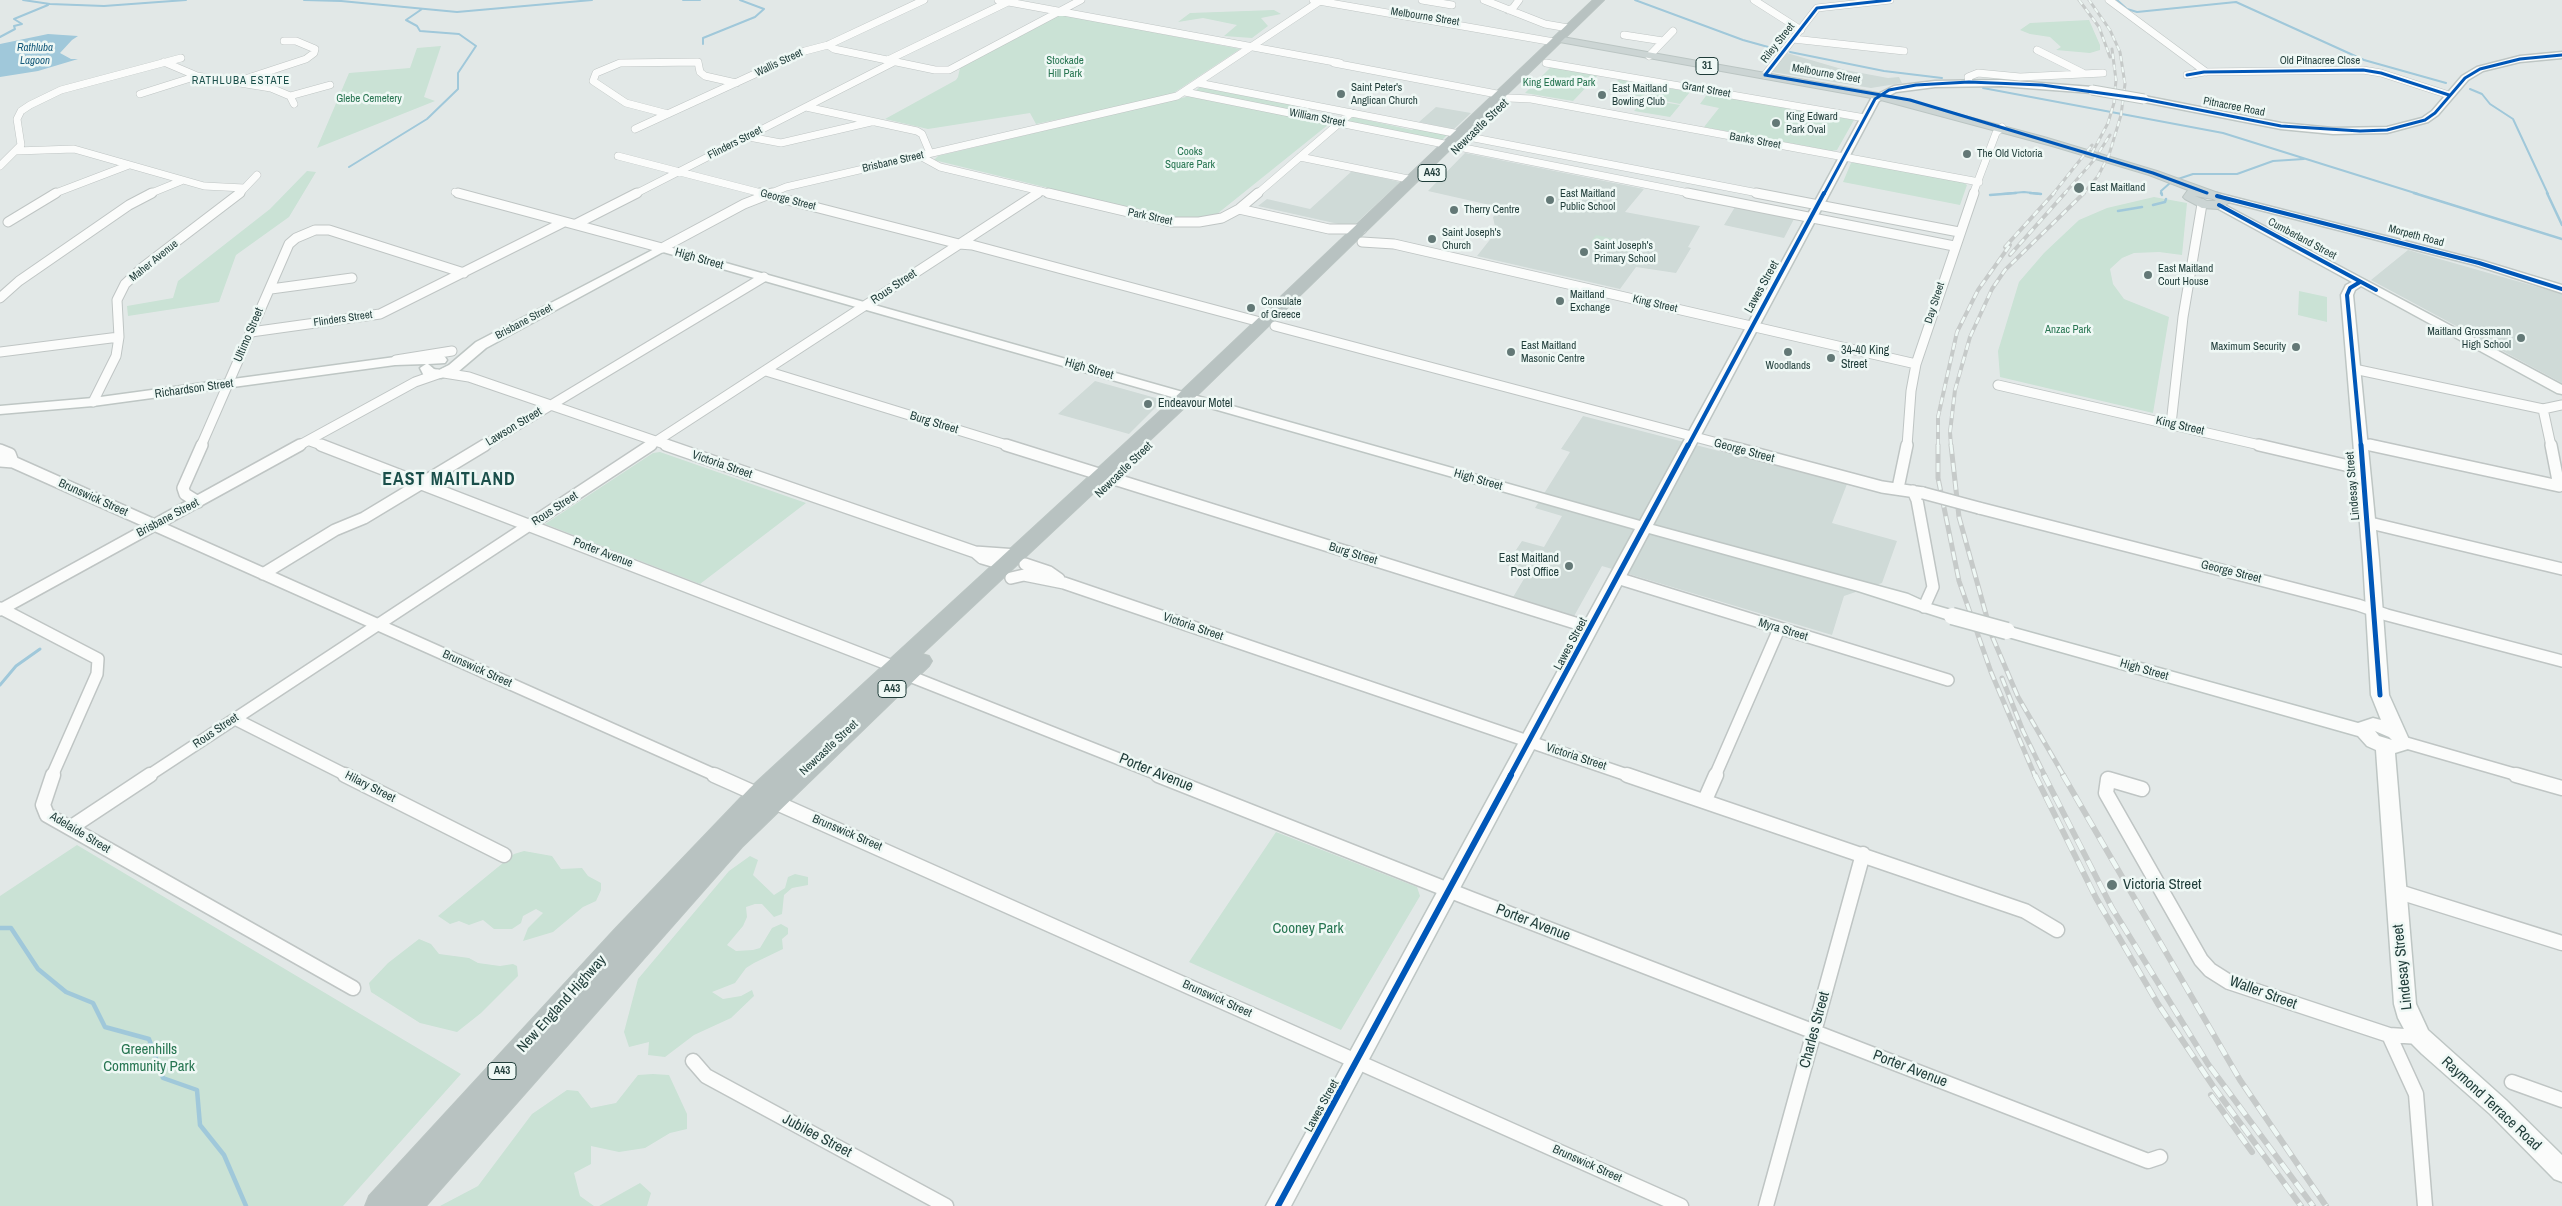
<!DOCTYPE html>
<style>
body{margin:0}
canvas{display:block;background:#e2e8e7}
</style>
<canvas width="2562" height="1206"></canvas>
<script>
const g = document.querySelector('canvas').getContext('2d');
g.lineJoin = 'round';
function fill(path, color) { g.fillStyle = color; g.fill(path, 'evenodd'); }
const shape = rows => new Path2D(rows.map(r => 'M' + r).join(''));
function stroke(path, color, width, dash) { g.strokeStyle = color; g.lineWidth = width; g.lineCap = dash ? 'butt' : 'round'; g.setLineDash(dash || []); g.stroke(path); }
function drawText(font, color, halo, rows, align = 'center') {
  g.font = font + ' "Archivo Narrow",sans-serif'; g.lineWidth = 5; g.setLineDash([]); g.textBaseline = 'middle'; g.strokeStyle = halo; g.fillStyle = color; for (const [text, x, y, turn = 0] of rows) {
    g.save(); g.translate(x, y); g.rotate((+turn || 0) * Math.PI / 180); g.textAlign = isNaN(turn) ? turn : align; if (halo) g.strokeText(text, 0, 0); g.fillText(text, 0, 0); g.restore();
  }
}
fill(shape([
 [1787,53,1845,70,1888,78,1899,77,1902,83,1871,88,1772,72],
 [1436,107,1471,113,1454,129,1419,122],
 [1465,153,1644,189,1625,212,1700,226,1688,247,1691,248,1676,273,1636,267,1620,289,1477,256,1496,232,1493,217,1503,208,1428,191],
 [1352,171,1400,182,1352,227,1258,206,1267,199,1310,209],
 [1735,207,1794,219,1784,238,1724,225],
 [2408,250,2562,294,2562,383,2371,280],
 [1095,381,1163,400,1129,434,1058,414],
 [1583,416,1847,484,1832,523,1897,541,1882,583,1844,596,1832,635,1602,566,1573,618,1512,599,1528,572,1506,565,1522,541,1544,547,1562,516,1535,508,1570,452,1561,449]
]), '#cfdad7');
fill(shape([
 [1274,10,1281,14,1261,18,1268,26,1252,38,1224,36,1237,25,1203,18,1178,22,1190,13],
 [1058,16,1069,16,1240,49,1169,96,1036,124,1030,113,928,129,885,119,956,80,958,77,960,68],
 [2089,20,2100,45,2100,50,2090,53,2056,50,2061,47,2050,37,2030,34,2020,30,2030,23],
 [441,46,424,97,435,101,317,148,349,73,410,68,417,48],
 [1552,66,1599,74,1573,101,1525,93],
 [1619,79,1653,85,1643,97,1609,90],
 [1656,86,1690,92,1680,104,1645,97],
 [1200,87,1297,105,1291,110,1285,110,1195,91],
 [1708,93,1854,120,1837,150,1832,151,1704,127,1719,108,1700,104],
 [1190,96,1329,124,1217,214,1202,219,1171,218,934,160,938,156],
 [1645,99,1680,105,1670,117,1634,111],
 [1353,117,1412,130,1415,127,1448,134,1441,141,1351,123,1348,121],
 [1855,162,1962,182,1967,185,1960,205,1843,182,1851,163],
 [307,171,316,172,289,217,236,255,219,302,128,316,127,306,173,298,178,281,270,209],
 [2154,197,2187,203,2182,255,2159,252,2134,253,2122,258,2110,269,2113,284,2124,299,2169,317,2153,413,2000,377,1998,351,2019,282,2044,253,2079,220,2107,208],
 [1596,235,1633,243,1627,252,1590,243],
 [2299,291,2327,297,2327,322,2298,315],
 [660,452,806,503,700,584,545,524,653,453],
 [1276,832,1417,887,1420,896,1341,1030,1189,962],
 [77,845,461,1074,343,1206,0,1206,0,896],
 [524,851,552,856,561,869,582,868,588,876,601,883,601,890,596,901,583,907,553,932,523,941,528,928,543,913,536,909,523,916,521,923,512,929,494,929,483,920,469,925,459,921,450,924,438,916,514,854],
 [750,856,758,860,753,875,774,895,785,888,788,877,795,874,808,877,808,885,792,888,784,895,782,914,774,917,762,904,755,904,746,907,747,917,743,926,727,945,736,951,753,950,760,948,772,928,781,924,788,928,788,934,782,939,783,949,754,963,746,968,735,983,712,992,723,999,741,996,752,990,754,996,731,1018,694,1035,665,1057,648,1055,649,1042,629,1047,624,1032,638,979,729,871],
 [419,939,431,944,439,954,469,958,478,963,500,966,513,964,517,966,518,976,481,1013,457,1032,420,1023,371,992,369,983,388,963],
 [653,1074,669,1075,687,1114,687,1129,670,1133,645,1148,619,1152,591,1146,591,1164,574,1173,580,1196,594,1206,440,1206,478,1186,532,1114,567,1090,578,1091,591,1108,616,1103,638,1075],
 [640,1183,651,1193,647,1206,599,1206]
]), '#cae2d5');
fill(shape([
 [48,34,78,36,72,40,60,53,71,59,78,59,38,71,0,77,0,44]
]), '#a0c8da');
stroke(shape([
 [23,0,50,4,104,6,186,0],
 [304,0,341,1,457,12,592,0],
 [683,0,700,0],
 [1635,0,1743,40,1779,50],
 [2117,0,2127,9,2137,12,2236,2,2364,60,2446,83],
 [0,37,15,29,14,26,22,24,14,19,48,5],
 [703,44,703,38,755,17,764,9,740,0],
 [1790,52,1884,71,1942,78],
 [1983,88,2223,133,2418,194],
 [2470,89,2482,94,2490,104,2513,119,2548,194],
 [349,167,427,119,458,89,458,73,476,46,459,34,420,31,417,26,406,20,422,9],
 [2178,179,2193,174,2237,174,2273,161,2304,159],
 [2002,194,2024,192,2041,194],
 [2162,194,2161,191,2170,183]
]), '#a0c8da', 2);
stroke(shape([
 [2030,193,2041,194],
 [2161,193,2162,195],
 [2414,193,2562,239],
 [2547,193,2562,225],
 [1990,195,2016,193],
 [2153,205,2165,202,2166,199],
 [2118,211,2142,207]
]), '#a0c8da', 2.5);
stroke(shape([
 [0,685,16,666,40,649]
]), '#a0c8da', 3);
stroke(shape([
 [0,928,11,928,38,969,66,992,93,1003,105,1027,149,1039,163,1078,197,1090,200,1125,224,1155,246,1206]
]), '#a0c8da', 4.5);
const streetFar3 = shape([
 [998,0,1340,63],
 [1313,0,1554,42],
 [1422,0,1452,5],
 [1484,0,1545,24,1568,28],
 [1754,0,1801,30],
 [2109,0,2206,72],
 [1508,10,1513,8,1519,0],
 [1624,35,1663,41],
 [1793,39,1904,51],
 [828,45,834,49,935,70,949,70,1081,0],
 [2037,50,2083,73],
 [1649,56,1673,31],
 [888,60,1010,1],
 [164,62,197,76,271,88,290,96,294,104],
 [1334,63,1502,95],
 [1546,63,1865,118],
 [1765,75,1817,8,1890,0],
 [2187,75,2204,72,2363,70,2381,73,2449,95],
 [239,81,306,59,314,53,315,49,296,41,284,41],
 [1969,82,1968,77,1978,73,2020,77,2103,73],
 [1198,83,1459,134],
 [1185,92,1449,145],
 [140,94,197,76],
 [290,96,330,85],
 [1509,98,1531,99,1979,182],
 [806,107,917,131,922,134,930,153],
 [668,114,626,103,593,81,596,73,620,63,698,62,700,72,705,76,736,83],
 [635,129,805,51,828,45,924,0],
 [749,137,781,143,871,122],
 [1469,137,1763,194],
 [1459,147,1694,194],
 [16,151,74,149,204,186,244,188],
 [618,156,765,194],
 [920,156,940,167,1053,194],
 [1300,157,1413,180],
 [0,166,21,145,17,119,21,111,30,105,61,90,181,58],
 [455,192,462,194],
 [53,194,129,165],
 [149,194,181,181],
 [239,194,257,175],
 [635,194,894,62],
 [769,194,786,187,1177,96,1320,1],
 [1036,194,1041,191],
 [1257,194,1351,113],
 [1973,194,1996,133,2002,127]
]);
const streetFar2 = shape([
 [458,193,662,248,744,204,772,193],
 [760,193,959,244,972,245,1264,323],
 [1048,193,1171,222,1199,222,1222,218,1239,209,1258,193],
 [1687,193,1954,246],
 [1756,193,1959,232],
 [1239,209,1329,229,1362,229],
 [8,222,56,193],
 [576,224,637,193],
 [1362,242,1394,244,1916,364],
 [271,289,352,278],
 [0,298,19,281,129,205,152,193],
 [1275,326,1729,446],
 [251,332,380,314,564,222],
 [0,352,119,337],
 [396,360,452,351],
 [2354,369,2543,409,2562,405],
 [766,371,1010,446],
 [444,373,469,377,670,446],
 [1998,385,2264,446],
 [93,402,116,356,119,337,117,300,125,284,143,267,240,193],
 [2543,409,2551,446],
 [2171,424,2183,317,2202,204],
 [310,441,324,446],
 [2360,443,2376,446],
 [201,446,289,244,296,238,315,230,329,230,464,273],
 [298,446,415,382,438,374],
 [483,446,764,277],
 [649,446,1038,193],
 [1907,446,1911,391,1916,364,1974,193]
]);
const streetFar1 = shape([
 [321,445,895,667],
 [666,445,975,552,1017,555],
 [1006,445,1102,475],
 [1724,445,1882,487,1923,493],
 [2259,445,2362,469],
 [2370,445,2559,486,2551,445],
 [0,450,10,454,13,462],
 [0,461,13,462,717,776],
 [1114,479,1591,628],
 [1898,488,1907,445],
 [1913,491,1917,500,1933,587,1924,607],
 [198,502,185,494,183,488,202,445],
 [1979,508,2358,605,2387,615,2562,661],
 [2366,522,2562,569],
 [975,552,982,558,1006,565],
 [1025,564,1049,572,1059,579],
 [263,574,335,530,364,518,485,445],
 [1011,578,1024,575,1064,583,1630,776],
 [1617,578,1948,680],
 [0,608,98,659,97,674,52,776],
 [0,610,300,445],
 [907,675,1162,776],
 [235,719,348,776],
 [2403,742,2521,776],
 [148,776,651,445],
 [1715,776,1779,629]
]);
const street = shape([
 [53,775,43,805,47,815,353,988],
 [345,775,504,855],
 [714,775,1681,1206],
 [1158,775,1471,899,2148,1161,2160,1157],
 [1627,775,2025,911,2057,930],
 [2516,775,2562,788],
 [2142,789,2108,779,2106,793,2201,960,2210,970,2229,982,2389,1035],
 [1705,800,1716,775],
 [70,828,150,775],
 [2396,891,2562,943],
 [2420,1037,2389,1035,2416,1094,2425,1206],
 [693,1061,706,1076,946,1206],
 [2512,1082,2562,1100],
 [1766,1206,1863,854]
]);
const secondary = shape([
 [2562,52,2562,58,2520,62,2483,71,2468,80,2438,115,2428,122,2387,133,2333,134,2281,129,2144,102,2139,99,2144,96,2281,123,2333,128,2387,127,2422,118,2432,111,2462,76,2477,67,2520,56,2562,52],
 [2001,80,2092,87,2097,90,2092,93,2001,86,1935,87,1896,92,1879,101,1653,525,1908,594,1930,604,1958,612,1960,616,1958,620,1952,621,1858,591,1649,533,1291,1206,1266,1206,1635,529,663,252,486,348,459,371,441,378,424,376,420,368,426,364,395,365,93,406,0,414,0,406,93,398,395,357,445,357,447,360,445,363,428,364,434,369,439,370,449,365,476,342,662,245,1640,521,1872,97,1894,86,1935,81,2001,80],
 [2217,193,2483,261,2562,285,2562,293,2475,265,2213,198,2212,196,2217,193],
 [2219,202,2562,385,2562,394,2557,393,2361,286,2355,290,2353,295,2379,560,2389,695,2411,744,2408,749,2395,753,2416,1004,2428,1030,2506,1100,2562,1155,2562,1182,2554,1179,2490,1114,2422,1054,2412,1044,2398,1018,2394,1004,2376,750,2367,746,2358,736,2001,635,1999,631,2001,627,2007,626,2358,723,2373,718,2381,720,2371,695,2363,560,2341,295,2346,285,2352,282,2215,207,2213,205,2219,202],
 [2375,731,2389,737,2392,740,2379,736,2375,731]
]);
const primary = shape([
 [1557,36,1878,93,2044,137,2157,171,2221,194,2230,202,2219,209,2202,208,2185,199,2183,197,2188,190,2149,175,2052,146,1877,99,1554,41,1552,39,1557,36],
 [2195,196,2213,199,2216,201,2207,201,2195,196]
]);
const highway = shape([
 [1593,0,1604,0,1182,410,922,654,929,656,932,661,929,666,742,847,426,1206,365,1206,369,1196,615,929,750,788,1170,402,1593,0]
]);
stroke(streetFar3, '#bfc5c4', 8);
stroke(streetFar2, '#bfc5c4', 11);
stroke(streetFar1, '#bfc5c4', 14);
stroke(street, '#bfc5c4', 17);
stroke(secondary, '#bec6c4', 3);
stroke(primary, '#bbc5c3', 2);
stroke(highway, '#bbc5c3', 2);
stroke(streetFar3, '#fbfcfb', 7);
stroke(streetFar2, '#fbfcfb', 9);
stroke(streetFar1, '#fbfcfb', 11);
stroke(street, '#fbfcfb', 14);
fill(secondary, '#fbfcfb');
fill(primary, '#ccd5d4');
fill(highway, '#b8c2c1');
const railFar3 = shape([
 [2079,0,2099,27,2110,57],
 [2092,153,2108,123,2114,103,2116,80,2112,49],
 [2053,194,2092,145],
 [2064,194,2094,160,2110,135],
 [2083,194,2098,176,2109,155,2121,115,2125,84,2120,52,2110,30,2089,0]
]);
const railFar2 = shape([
 [2005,247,2054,193],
 [2010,255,2065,193],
 [1938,446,1938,417,1957,332,1978,290,2010,245],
 [1951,446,1950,432,1955,390,1970,337,1992,289,2005,270,2084,193]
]);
const railFar1 = shape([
 [1938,445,1938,478,1959,581,1991,672,2035,776],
 [1951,445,1959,517,1992,636,2018,697,2064,776],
 [2002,678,2023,731,2045,776]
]);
const rail = shape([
 [2035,775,2096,898,2158,1004,2213,1086,2301,1206],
 [2044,775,2112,908,2208,1064,2313,1206],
 [2063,775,2240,1080,2326,1206],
 [2211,1095,2252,1152]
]);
stroke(railFar3, '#c6cac9', 3);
stroke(railFar2, '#c6cac9', 4);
stroke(railFar1, '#c6cac9', 5);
stroke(rail, '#c6cac9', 6);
stroke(railFar3, '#eff8f5', 2, [5.5]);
stroke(railFar2, '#eff8f5', 2.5, [7]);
stroke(railFar1, '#eff8f5', 3, [9]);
stroke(rail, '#eff8f5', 4.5, [12]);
const streetBridge = shape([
 [1923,493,1979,508]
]);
const secondaryBridgeFar1 = shape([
 [2092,90,2144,99]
]);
const secondaryBridge = shape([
 [1952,616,2007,631]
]);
stroke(streetBridge, '#bfc5c4', 14, []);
stroke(secondaryBridgeFar1, '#bec6c4', 11, []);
stroke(secondaryBridge, '#bec6c4', 19, []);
stroke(streetBridge, '#fbfcfb', 11);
stroke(secondaryBridgeFar1, '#fbfcfb', 9);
stroke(secondaryBridge, '#fbfcfb', 16);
stroke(shape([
 [1765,75,1910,100,2153,173,2207,193],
 [1765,75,1817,8,1890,0],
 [2187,75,2204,72,2363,70,2381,73,2449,95],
 [1824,194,1875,99,1889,90,1916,85,1969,82,2042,85,2144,99,2281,126,2360,131,2387,130,2425,120,2435,113,2465,78,2480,69,2520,59,2562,55]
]), '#0057b8', 3);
stroke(shape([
 [2217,196,2479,263,2562,289],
 [2219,205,2376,290],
 [2360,282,2350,288,2347,295,2361,446],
 [1688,446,1824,193]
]), '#0057b8', 4);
stroke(shape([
 [2361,445,2380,695],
 [1510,776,1688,445]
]), '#0057b8', 5);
stroke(shape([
 [1278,1206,1511,775]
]), '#0057b8', 6);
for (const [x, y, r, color] of [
 [1341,94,5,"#637876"],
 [1602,95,5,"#637876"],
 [1776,123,5,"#637876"],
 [1967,154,5,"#637876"],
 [2079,188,6,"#637876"],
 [1550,200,5,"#637876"],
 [1454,210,5,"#637876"],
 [1432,239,5,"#637876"],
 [1584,252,5,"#637876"],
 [2148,275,5,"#637876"],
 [1560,301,5,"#637876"],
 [1251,308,5,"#637876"],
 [2521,338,5,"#637876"],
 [2296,347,5,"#637876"],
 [1511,352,5,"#637876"],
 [1788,352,5,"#637876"],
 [1831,358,5,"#637876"],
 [1148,404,5,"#637876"],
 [1569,566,5,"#637876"],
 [2112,885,6,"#637876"]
]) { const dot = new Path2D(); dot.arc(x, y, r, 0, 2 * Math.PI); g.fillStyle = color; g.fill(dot); stroke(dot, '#eff8f5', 2); }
drawText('11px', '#1f3c39', '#eff8f5', [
 ["Melbourne Street",1425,17,9],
 ["Riley Street",1778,43,-52],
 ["Old Pitnacree Close",2320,61],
 ["Wallis Street",779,63,-25],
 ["Melbourne Street",1826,74,10],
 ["Grant Street",1706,90,10],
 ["Pitnacree Road",2234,107,11],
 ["William Street",1317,118,11],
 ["Banks Street",1755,141,10],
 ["Flinders Street",735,143,-27],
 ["Brisbane Street",893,162,-13],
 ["George Street",788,200,14],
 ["Park Street",1150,217,12],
 ["Morpeth Road",2416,236,15],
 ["Cumberland Street",2302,239,28],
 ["Maher Avenue",154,261,-39],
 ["Day Street",1935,303,-72],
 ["King Street",1655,304,13],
 ["Flinders Street",343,319,-8],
 ["Brisbane Street",524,322,-28]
]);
drawText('italic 11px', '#165a7b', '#eff8f5', [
 ["Rathluba",35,48],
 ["Lagoon",35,61]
]);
drawText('11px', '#277551', '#eff8f5', [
 ["Stockade",1065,61],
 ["Hill Park",1065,74],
 ["King Edward Park",1559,83],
 ["Glebe Cemetery",369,99],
 ["Cooks",1190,152],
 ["Square Park",1190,165],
 ["Anzac Park",2068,330]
]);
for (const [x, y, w] of [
 [1707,66,22],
 [1432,173,28],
 [892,689,28],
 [502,1071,28]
]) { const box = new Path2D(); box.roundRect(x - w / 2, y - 8.5, w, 17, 4); g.fillStyle = '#eff8f5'; g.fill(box); stroke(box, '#1f3c39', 1); }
drawText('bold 11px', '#1f3c39', null, [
 ["31",1707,66],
 ["A43",1432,173],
 ["A43",892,689],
 ["A43",502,1071]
]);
g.letterSpacing = '1px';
drawText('11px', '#1a4f4a', '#eff8f5', [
 ["RATHLUBA ESTATE",241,81]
]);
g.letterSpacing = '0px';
drawText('11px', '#1f3c39', '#eff8f5', [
 ["Saint Peter's",1351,88],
 ["Anglican Church",1351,101],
 ["East Maitland",1612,89],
 ["Bowling Club",1612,102],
 ["King Edward",1786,117],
 ["Park Oval",1786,130],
 ["The Old Victoria",1977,154],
 ["East Maitland",2090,188],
 ["East Maitland",1560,194],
 ["Public School",1560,207],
 ["Therry Centre",1464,210],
 ["Saint Joseph's",1442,233],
 ["Church",1442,246],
 ["Saint Joseph's",1594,246],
 ["Primary School",1594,259],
 ["East Maitland",2158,269],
 ["Court House",2158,282],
 ["Maitland",1570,295],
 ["Exchange",1570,308],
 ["Consulate",1261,302],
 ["of Greece",1261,315],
 ["Maitland Grossmann",2511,332,"right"],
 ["High School",2511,345,"right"],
 ["East Maitland",1521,346],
 ["Masonic Centre",1521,359],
 ["Maximum Security",2286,347,"right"],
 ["Woodlands",1788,366,"center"]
], 'left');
drawText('12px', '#1f3c39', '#eff8f5', [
 ["Newcastle Street",1480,127,-44],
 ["High Street",699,259,16],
 ["Rous Street",894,287,-34],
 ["Lawes Street",1762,287,-61],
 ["Ultimo Street",249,335,-67],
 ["High Street",1089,369,16],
 ["Richardson Street",194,389,-8],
 ["Burg Street",934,423,17],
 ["King Street",2180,426,13],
 ["Lawson Street",514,427,-31],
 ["George Street",1744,451,15],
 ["Victoria Street",722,465,19],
 ["Newcastle Street",1124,470,-44],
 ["High Street",1478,480,16],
 ["Lindesay Street",2353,486,-95],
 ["Brunswick Street",93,498,24],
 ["Rous Street",555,509,-33],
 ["Brisbane Street",168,518,-28],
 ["Porter Avenue",603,553,21],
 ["Burg Street",1353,554,17],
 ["George Street",2231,572,14],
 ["Victoria Street",1193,627,19],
 ["Myra Street",1783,630,17],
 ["Lawes Street",1571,644,-62],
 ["Brunswick Street",477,669,24],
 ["High Street",2144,670,16],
 ["Rous Street",216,731,-34],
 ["Newcastle Street",829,748,-43],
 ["Victoria Street",1576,757,18],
 ["Hilary Street",370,787,27],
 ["Adelaide Street",80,833,31],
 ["Brunswick Street",847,833,23],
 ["Brunswick Street",1217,999,24],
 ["Lawes Street",1322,1106,-61],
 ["Brunswick Street",1587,1164,24]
]);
drawText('12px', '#1f3c39', '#eff8f5', [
 ["34-40 King",1841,351],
 ["Street",1841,365],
 ["Endeavour Motel",1158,404],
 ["East Maitland",1559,559,"right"],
 ["Post Office",1559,573,"right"]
], 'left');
drawText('15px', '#1f3c39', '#eff8f5', [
 ["Porter Avenue",1156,773,22],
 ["Porter Avenue",1533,923,21],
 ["Lindesay Street",2403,967,-96],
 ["Waller Street",2263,993,20],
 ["New England Highway",562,1004,-48],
 ["Charles Street",1815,1030,-75],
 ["Porter Avenue",1910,1069,21],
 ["Raymond Terrace Road",2491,1104,43],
 ["Jubilee Street",817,1136,28]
]);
drawText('15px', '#1f3c39', '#eff8f5', [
 ["Victoria Street",2123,885]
], 'left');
drawText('15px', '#277551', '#eff8f5', [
 ["Cooney Park",1308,929],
 ["Greenhills",149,1050],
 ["Community Park",149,1067]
]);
g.letterSpacing = '1px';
drawText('bold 18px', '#1a4f4a', '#eff8f5', [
 ["EAST MAITLAND",449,480]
]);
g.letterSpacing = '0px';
</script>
